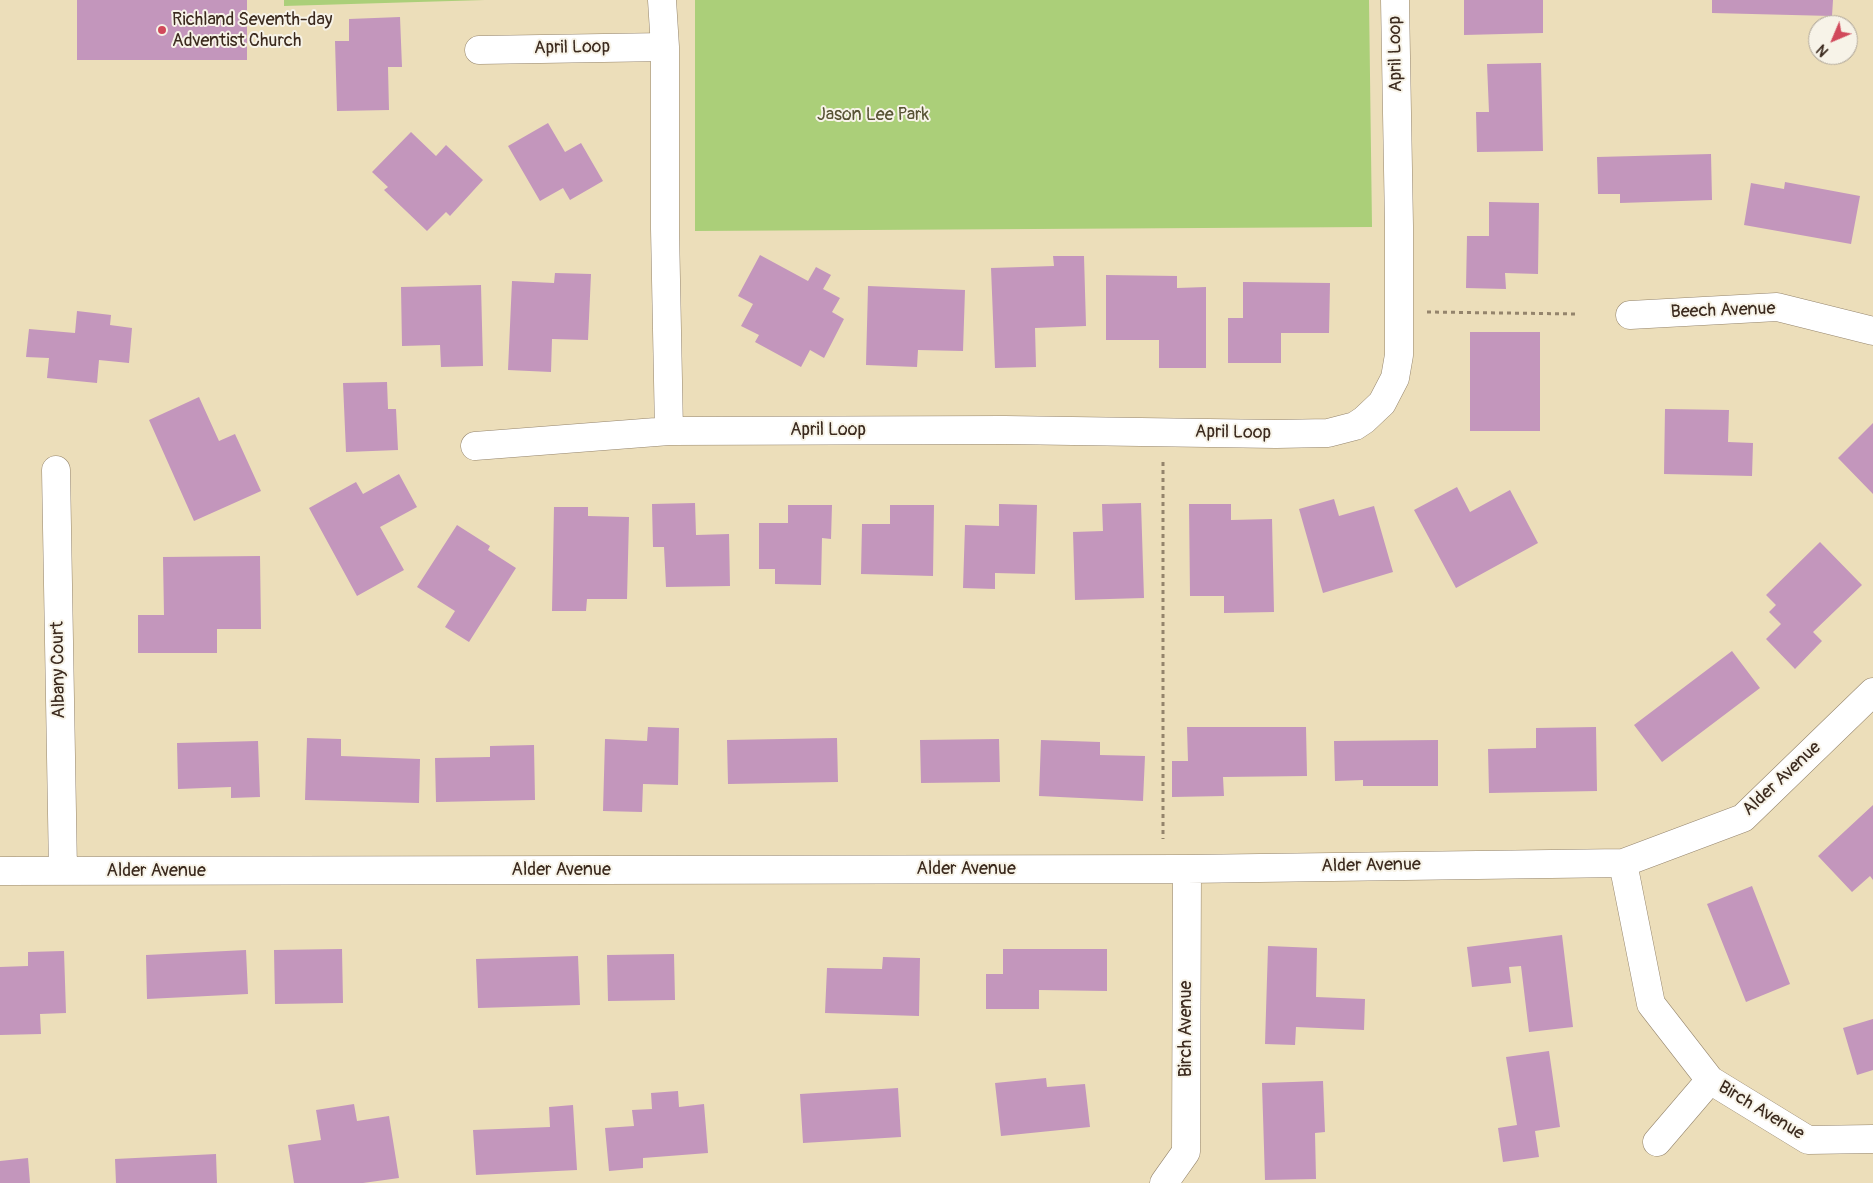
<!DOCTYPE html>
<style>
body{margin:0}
#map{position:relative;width:1873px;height:1183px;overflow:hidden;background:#ecdeba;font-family:Pangolin,sans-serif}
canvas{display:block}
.north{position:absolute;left:1808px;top:15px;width:50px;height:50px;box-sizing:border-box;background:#f7f3e8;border:1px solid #aca397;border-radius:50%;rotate:225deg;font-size:14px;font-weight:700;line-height:20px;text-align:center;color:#3b2a1e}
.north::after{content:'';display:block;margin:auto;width:18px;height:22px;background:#d1495b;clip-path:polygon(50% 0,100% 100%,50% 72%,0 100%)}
</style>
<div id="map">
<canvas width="1873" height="1183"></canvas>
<div class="north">N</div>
</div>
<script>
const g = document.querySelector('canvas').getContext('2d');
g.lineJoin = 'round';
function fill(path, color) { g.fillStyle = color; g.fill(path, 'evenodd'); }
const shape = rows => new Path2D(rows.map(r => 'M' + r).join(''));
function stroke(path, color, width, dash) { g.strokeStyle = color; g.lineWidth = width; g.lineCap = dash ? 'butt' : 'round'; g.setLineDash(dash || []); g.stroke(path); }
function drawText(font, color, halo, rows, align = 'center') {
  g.font = font + ' Pangolin,sans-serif'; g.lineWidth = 4; g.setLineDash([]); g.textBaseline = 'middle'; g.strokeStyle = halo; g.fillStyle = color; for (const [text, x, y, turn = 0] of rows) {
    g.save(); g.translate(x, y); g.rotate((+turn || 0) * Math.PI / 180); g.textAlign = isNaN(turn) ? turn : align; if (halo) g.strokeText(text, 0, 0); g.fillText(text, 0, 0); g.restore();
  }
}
fill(shape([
 [284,0,485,0,284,6],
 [695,0,1369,0,1372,227,695,231]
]), '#abcf79');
fill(shape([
 [77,0,247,0,247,60,77,60],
 [1464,0,1543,0,1543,33,1464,35],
 [1712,0,1833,0,1832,16,1712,13],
 [400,17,402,67,388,67,389,110,337,111,335,41,349,41,349,19],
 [1541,63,1543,151,1477,152,1476,112,1489,112,1487,64],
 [548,123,565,152,581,143,603,181,570,200,563,188,540,201,508,146],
 [411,132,436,156,446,145,483,180,450,216,446,212,427,231,384,190,388,187,372,172],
 [1711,154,1712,200,1620,203,1620,194,1598,194,1597,157],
 [1785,182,1860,196,1851,244,1744,225,1751,183,1784,189],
 [1489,202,1539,203,1538,274,1505,273,1506,289,1466,288,1467,236,1489,236],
 [760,255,808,281,816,267,831,275,823,289,840,298,832,312,844,319,824,358,810,350,801,367,755,342,759,335,741,326,753,304,738,296],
 [1053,256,1084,256,1086,326,1035,328,1036,367,995,368,991,268,1054,266],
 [555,273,591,274,588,340,552,339,551,372,508,370,512,281,554,283],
 [1106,275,1177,276,1177,288,1206,287,1206,368,1159,368,1159,340,1106,340],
 [1243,282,1330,283,1329,333,1281,333,1281,363,1228,363,1228,318,1243,318],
 [481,285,483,366,441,367,440,345,402,346,401,287],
 [868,286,965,290,963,351,918,350,917,367,866,365],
 [77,311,111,315,110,325,132,328,129,363,99,360,97,383,47,378,49,358,26,357,29,329,75,333],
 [1470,332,1540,332,1540,431,1470,431],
 [387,382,388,409,396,409,398,450,346,452,343,383],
 [199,397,219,441,235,434,261,491,194,521,149,420],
 [1665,409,1729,410,1728,442,1753,443,1752,476,1664,474],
 [1873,423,1873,494,1838,458],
 [399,474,417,507,380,527,404,570,357,596,309,508,356,482,363,494],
 [1457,487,1470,512,1510,490,1538,543,1456,588,1414,510],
 [1334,499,1339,516,1374,506,1393,572,1323,593,1299,509],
 [695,503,696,535,729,534,730,586,666,587,664,547,653,547,652,504],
 [1141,503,1144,598,1075,600,1073,532,1103,531,1102,504],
 [999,504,1037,505,1035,574,995,573,995,589,963,588,965,525,999,526],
 [1189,504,1231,504,1231,520,1272,519,1274,612,1224,613,1224,596,1190,596],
 [788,505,832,505,831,539,822,538,821,585,775,584,775,569,759,569,759,523,788,523],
 [890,505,934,505,933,576,861,574,862,524,890,524],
 [554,507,588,507,588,516,629,517,627,599,587,599,586,611,552,611],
 [457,525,490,546,488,550,516,568,469,642,445,627,455,611,417,587],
 [1820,542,1862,585,1813,632,1822,641,1795,669,1766,639,1781,624,1769,612,1776,605,1766,595],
 [260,556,261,629,217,629,217,653,138,653,138,615,164,615,163,557],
 [1732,651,1760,688,1662,762,1634,725],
 [648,727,679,728,678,785,643,784,642,812,603,811,605,739,647,741],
 [1187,727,1306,727,1307,776,1223,777,1224,796,1172,797,1172,761,1188,761],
 [1596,727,1597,791,1489,793,1488,749,1536,748,1536,728],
 [307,738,341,739,341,756,420,759,419,803,305,800],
 [837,738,838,782,728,784,727,740],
 [999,739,1000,782,921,783,920,740],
 [1041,740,1100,742,1100,755,1145,756,1143,801,1039,796],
 [1438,740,1438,786,1363,786,1363,780,1335,781,1334,741],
 [258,741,260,797,231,798,231,787,178,789,177,743],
 [534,745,535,800,436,802,435,758,490,757,490,746],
 [1873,805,1873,880,1870,876,1852,892,1818,856],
 [1752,886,1790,984,1746,1002,1707,904],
 [1562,935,1573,1027,1529,1032,1521,966,1509,967,1511,983,1472,987,1467,947],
 [1268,946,1317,948,1316,997,1365,999,1364,1030,1296,1027,1295,1045,1265,1044],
 [342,949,343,1003,275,1004,274,950],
 [1003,949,1107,949,1107,991,1039,990,1039,1009,986,1009,986,974,1003,974],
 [246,950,248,994,147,999,146,955],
 [64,951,66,1013,40,1014,41,1034,0,1035,0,967,28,966,28,952],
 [674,954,675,1000,608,1001,607,955],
 [578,956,580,1005,478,1008,476,959],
 [883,957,920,958,919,1016,825,1013,827,968,882,969],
 [1873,1019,1873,1070,1857,1075,1843,1028],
 [1549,1051,1560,1127,1535,1131,1539,1157,1503,1162,1498,1128,1517,1125,1506,1057],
 [1046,1078,1047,1087,1085,1084,1090,1127,1001,1136,995,1083],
 [1323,1081,1325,1132,1315,1133,1316,1179,1265,1180,1262,1083],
 [898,1088,901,1137,803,1143,800,1094],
 [678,1091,679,1107,704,1104,708,1153,643,1158,643,1168,609,1171,605,1128,634,1126,632,1110,652,1109,651,1093],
 [354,1104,357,1121,389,1116,399,1178,363,1183,294,1183,288,1145,321,1140,316,1110],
 [573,1105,577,1170,476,1175,473,1130,550,1127,549,1107],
 [216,1154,217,1183,116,1183,115,1159],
 [28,1158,30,1183,0,1183,0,1161]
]), '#c396bc');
const minor = shape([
 [662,0,665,47,665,229,669,431],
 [479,50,665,47],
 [1630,315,1777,307,1873,331],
 [475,446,669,431,1005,430,1276,434,1328,433,1355,426,1364,420,1382,403,1395,378,1399,355,1399,226,1395,0],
 [56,470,63,871],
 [1623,863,1651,1004,1710,1080,1808,1140,1873,1139],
 [0,871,1187,869,1623,863,1743,818,1873,692],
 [1657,1142,1710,1080],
 [1164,1183,1186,1152,1187,869]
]);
stroke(minor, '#94846c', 29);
stroke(shape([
 [1427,312,1579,314],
 [1163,462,1163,839]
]), '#94846c', 3, [4, 4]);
stroke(minor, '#fff', 28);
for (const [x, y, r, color] of [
 [162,30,5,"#d1495b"]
]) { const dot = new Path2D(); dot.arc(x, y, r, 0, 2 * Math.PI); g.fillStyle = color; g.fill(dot); stroke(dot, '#f7f3e8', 2); }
drawText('18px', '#3b2a1e', '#f7f3e8', [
 ["Richland Seventh-day",172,20],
 ["Adventist Church",172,41]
], 'left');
drawText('18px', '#3b2a1e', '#f7f3e8', [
 ["April Loop",572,48,-1],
 ["April Loop",1396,54,-91],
 ["Beech Avenue",1723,311,-2],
 ["April Loop",828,430],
 ["April Loop",1233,433,1],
 ["Albany Court",59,670,-91],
 ["Alder Avenue",1782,779,-43],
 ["Alder Avenue",1371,866,-1],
 ["Alder Avenue",966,869],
 ["Alder Avenue",561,870],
 ["Alder Avenue",156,871],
 ["Birch Avenue",1186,1029,-90],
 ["Birch Avenue",1761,1111,31]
]);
drawText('18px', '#575335', '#f7f3e8', [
 ["Jason Lee Park",873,115]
]);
</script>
